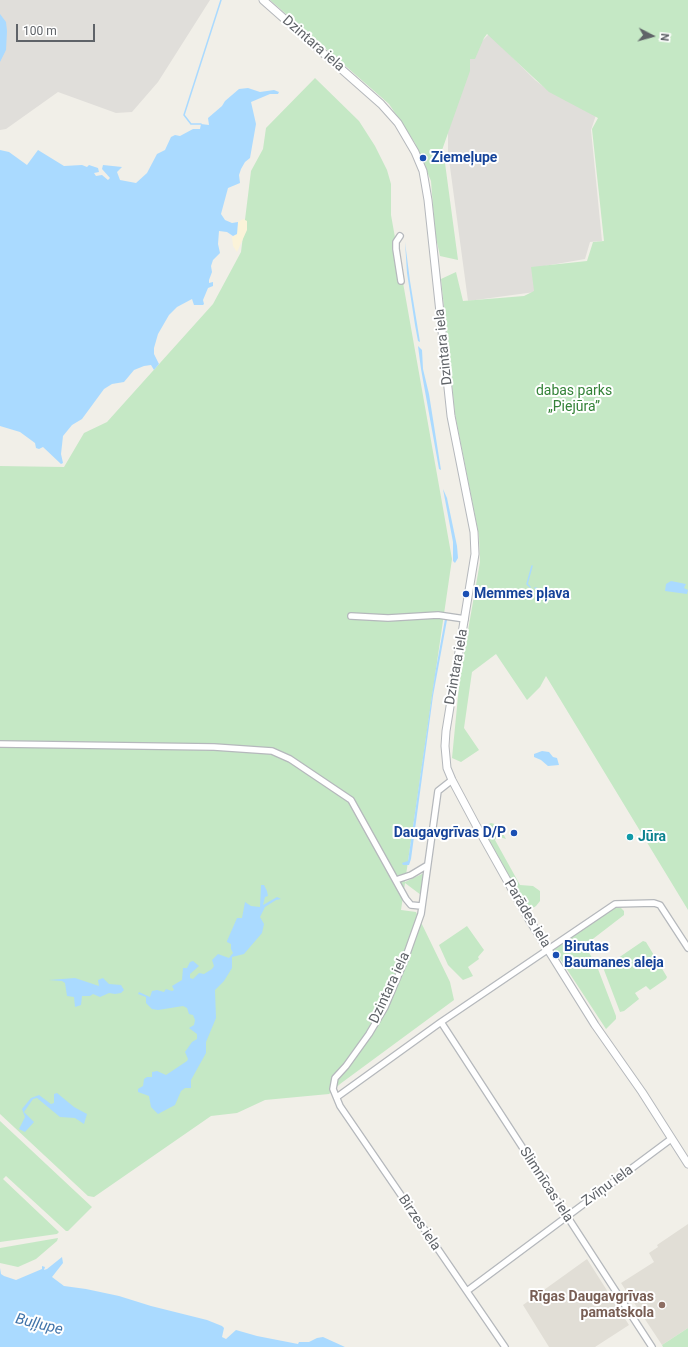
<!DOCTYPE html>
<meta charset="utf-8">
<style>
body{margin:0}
#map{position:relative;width:688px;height:1347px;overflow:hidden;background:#f1efe8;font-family:Roboto,sans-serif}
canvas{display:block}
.north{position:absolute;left:632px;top:16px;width:40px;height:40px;-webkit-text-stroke:3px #fff;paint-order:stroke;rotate:96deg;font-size:11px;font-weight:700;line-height:16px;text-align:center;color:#5f6368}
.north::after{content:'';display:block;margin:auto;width:14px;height:18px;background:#5f6368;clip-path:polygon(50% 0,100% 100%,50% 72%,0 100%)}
.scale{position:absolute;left:16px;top:24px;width:79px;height:18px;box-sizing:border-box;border:2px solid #5f6368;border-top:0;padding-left:5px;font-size:12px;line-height:14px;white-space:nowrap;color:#5f6368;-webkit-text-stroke:3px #fff;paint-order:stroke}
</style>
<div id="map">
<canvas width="688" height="1347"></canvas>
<div class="north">N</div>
<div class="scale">100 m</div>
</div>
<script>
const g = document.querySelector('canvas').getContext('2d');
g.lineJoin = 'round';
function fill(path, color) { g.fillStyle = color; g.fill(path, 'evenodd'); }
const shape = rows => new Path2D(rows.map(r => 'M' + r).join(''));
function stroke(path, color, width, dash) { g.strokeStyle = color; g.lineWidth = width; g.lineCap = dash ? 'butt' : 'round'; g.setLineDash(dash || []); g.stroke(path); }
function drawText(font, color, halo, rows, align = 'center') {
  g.font = font + ' Roboto,sans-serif'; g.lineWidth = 4; g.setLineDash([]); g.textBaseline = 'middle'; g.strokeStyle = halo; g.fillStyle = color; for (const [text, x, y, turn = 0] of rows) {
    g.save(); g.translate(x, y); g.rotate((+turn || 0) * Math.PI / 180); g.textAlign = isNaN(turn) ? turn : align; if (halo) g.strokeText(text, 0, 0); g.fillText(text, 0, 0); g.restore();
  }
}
fill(shape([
 [0,0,210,0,158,82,132,112,116,113,58,92,6,129,0,130],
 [489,34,535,80,544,87,596,115,591,130,602,241,590,242,585,259,533,268,535,292,468,301,448,152,448,132,470,53]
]), '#e0deda');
fill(shape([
 [688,1224,688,1328,662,1345,621,1283,654,1262,649,1253,658,1247,657,1245],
 [587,1259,629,1325,595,1347,549,1347,523,1305]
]), '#e1ded6');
fill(shape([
 [270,0,688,0,688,910,546,676,540,687,527,700,496,654,472,672,464,728,479,750,461,762,452,758,460,676,480,562,479,536,455,414,441,279,456,272,463,301,524,296,534,291,531,267,587,261,593,242,604,241,592,129,598,118,549,92,487,34,484,38,475,59,470,59,470,71,441,153,445,163,458,260,440,256,435,233,431,181,415,143,389,104],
 [315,78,359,121,375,146,387,170,391,184,391,215,452,559,405,882,424,873,421,895,405,883,401,910,416,912,450,982,454,1000,340,1084,329,1094,265,1100,237,1113,211,1116,94,1197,88,1196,0,1114,0,466,64,467,84,433,107,422,213,304,241,252,251,171,263,149,266,128],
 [491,823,498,825,506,839,497,836,495,840,520,885,533,886,540,891,540,901,536,906,533,908,525,904,485,833,486,825],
 [616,907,621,908,624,911,624,915,585,945,598,969,616,1016,616,1019,606,1029,553,948],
 [467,926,484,950,478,957,479,959,468,967,473,976,463,980,448,965,439,945],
 [643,941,646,942,667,977,666,979,650,990,646,986,635,993,639,999,624,1011,620,1012,604,970,605,967],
 [0,1121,92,1207,68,1231,66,1231,6,1176,3,1179,59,1232,57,1234,0,1242],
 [58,1238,57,1241,36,1259,18,1267,0,1263,0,1248],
 [688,1328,688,1347,663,1347,662,1345]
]), '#c5e8c5');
fill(shape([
 [243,219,247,221,247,230,237,252,233,246,232,237,237,234,238,222]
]), '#fbf3d9');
fill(shape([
 [0,14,6,22,7,31,6,50,0,62],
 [248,88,260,92,274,90,279,92,278,94,270,94,251,102,256,124,250,158,245,162,241,169,239,175,240,183,228,188,221,214,225,220,232,223,238,222,237,234,233,236,227,232,219,231,218,244,220,253,213,260,211,266,212,272,209,280,209,283,213,282,213,286,208,288,203,300,204,304,203,305,194,305,192,299,177,307,169,315,158,334,154,348,154,354,159,364,154,370,151,365,144,366,134,370,124,382,112,384,104,389,82,419,72,425,63,436,61,454,63,463,61,464,43,447,39,449,36,448,35,443,20,432,0,426,0,150,9,152,27,165,38,150,64,166,82,165,87,167,89,165,98,168,99,172,94,173,96,176,102,175,108,180,110,178,102,169,103,165,122,167,117,172,120,180,136,183,147,173,157,154,165,150,171,137,175,135,180,136,193,129,200,129,201,124,209,125,208,118,222,106,225,101,239,89],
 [405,242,410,281,420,342,418,341,415,325,407,273],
 [418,346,422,350,423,369,429,394,441,470,439,469,421,369],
 [443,489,447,498,457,546,458,558,455,563,453,561,453,542],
 [671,581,686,584,684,588,688,590,687,594,665,591,666,584],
 [445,619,447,620,433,696,411,859,409,865,403,865,402,863,408,861,435,674],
 [542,751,549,752,553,757,557,758,559,765,548,766,541,760,534,757,534,754],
 [261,885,264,885,267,891,268,896,265,897,263,905,277,897,281,899,276,900,265,907,260,917,264,924,262,933,244,954,232,957,232,968,224,981,215,990,216,1018,206,1042,206,1053,191,1080,191,1088,185,1088,181,1091,175,1105,158,1114,151,1107,149,1096,138,1092,138,1089,143,1086,144,1079,147,1077,152,1077,152,1072,157,1071,166,1075,187,1061,188,1059,185,1052,192,1042,197,1039,197,1034,189,1028,194,1025,195,1020,193,1015,189,1014,187,1008,183,1006,158,1010,152,1009,146,1003,146,997,138,994,139,992,150,997,152,991,157,990,164,992,166,989,172,991,174,990,172,986,182,980,183,968,187,968,190,962,193,961,199,966,190,974,190,978,193,979,199,973,204,974,212,969,214,966,212,960,218,954,229,958,233,953,231,949,231,944,227,942,227,941,237,918,242,918,245,902,251,906,260,907],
 [75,978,99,986,98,980,103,978,109,984,121,985,124,990,121,993,115,994,109,993,100,997,93,994,90,996,82,996,81,1005,75,1007,74,997,67,996,65,983,62,981,49,980],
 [57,1093,74,1107,87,1114,84,1124,75,1118,60,1117,37,1098,33,1099,24,1112,34,1122,25,1132,19,1129,25,1117,22,1109,31,1098,39,1095,51,1104,54,1103,54,1094],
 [62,1257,63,1263,52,1277,64,1286,86,1289,119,1296,151,1306,207,1320,222,1326,224,1328,222,1337,226,1339,236,1330,257,1336,298,1344,299,1342,309,1342,317,1338,323,1337,345,1347,0,1347,0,1268,1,1274,4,1276,16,1280,42,1269,42,1266,45,1267,44,1270,47,1269]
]), '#aadaff');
stroke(shape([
 [201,124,191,124,184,115,221,0],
 [530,587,527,584,532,566],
 [535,588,550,592]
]), '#aadaff', 1.5);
const minor = shape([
 [400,236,396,242,396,249,401,281],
 [351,616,388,618,438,615,465,619],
 [0,744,214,747,272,751,290,759,351,800,406,899,411,905,421,906],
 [452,780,438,791,421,914,404,962,385,1007,369,1034,346,1066,335,1078,333,1089,340,1106,505,1347],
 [396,880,411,875,426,866],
 [441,1022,652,1347],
 [337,1097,441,1022,615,904,654,903,660,905,688,948],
 [467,1291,671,1139]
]);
const tertiary = shape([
 [263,0,381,104,398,123,415,152,423,171,428,200,451,416,474,532,475,554,446,731,445,746,447,768,452,780,476,825,527,916,595,1025,642,1092,688,1164]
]);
stroke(minor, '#b5b8bc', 8);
stroke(tertiary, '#b5b8bc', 9);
stroke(minor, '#fff', 5.5);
stroke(tertiary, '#fff', 7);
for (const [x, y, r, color] of [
 [423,158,4,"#1a4fb4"],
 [466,594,4,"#1a4fb4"],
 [514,833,4,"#1a4fb4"],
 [630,837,4,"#0f9aa8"],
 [556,955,4,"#1a4fb4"],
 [662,1305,4,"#8d6e63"]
]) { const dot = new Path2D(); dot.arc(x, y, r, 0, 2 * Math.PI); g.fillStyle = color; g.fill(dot); stroke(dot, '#fff', 1.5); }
drawText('14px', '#5f6368', '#fff', [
 ["Dzintara iela",313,44,41],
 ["Dzintara iela",444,347,-96],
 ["Dzintara iela",457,667,-80],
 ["Parādes iela",527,914,59],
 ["Dzintara iela",390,988,-65],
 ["Slimnīcas iela",546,1185,57],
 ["Zvīņu iela",608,1186,-36],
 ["Birzes iela",419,1223,56]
]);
drawText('bold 14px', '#164399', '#fff', [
 ["Ziemeļupe",431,158],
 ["Memmes pļava",474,594],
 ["Daugavgrīvas D/P",506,833,"right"],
 ["Birutas",564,947],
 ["Baumanes aleja",564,963]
], 'left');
drawText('14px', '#348238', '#fff', [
 ["dabas parks",574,391],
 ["„Piejūra”",574,407]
]);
drawText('bold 14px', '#0d838f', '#fff', [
 ["Jūra",638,837]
], 'left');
drawText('bold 14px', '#785e54', '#fff', [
 ["Rīgas Daugavgrīvas",654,1297],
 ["pamatskola",654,1313]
], 'right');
drawText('italic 15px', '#4174aa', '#fff', [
 ["Buļļupe",39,1325,14]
]);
</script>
